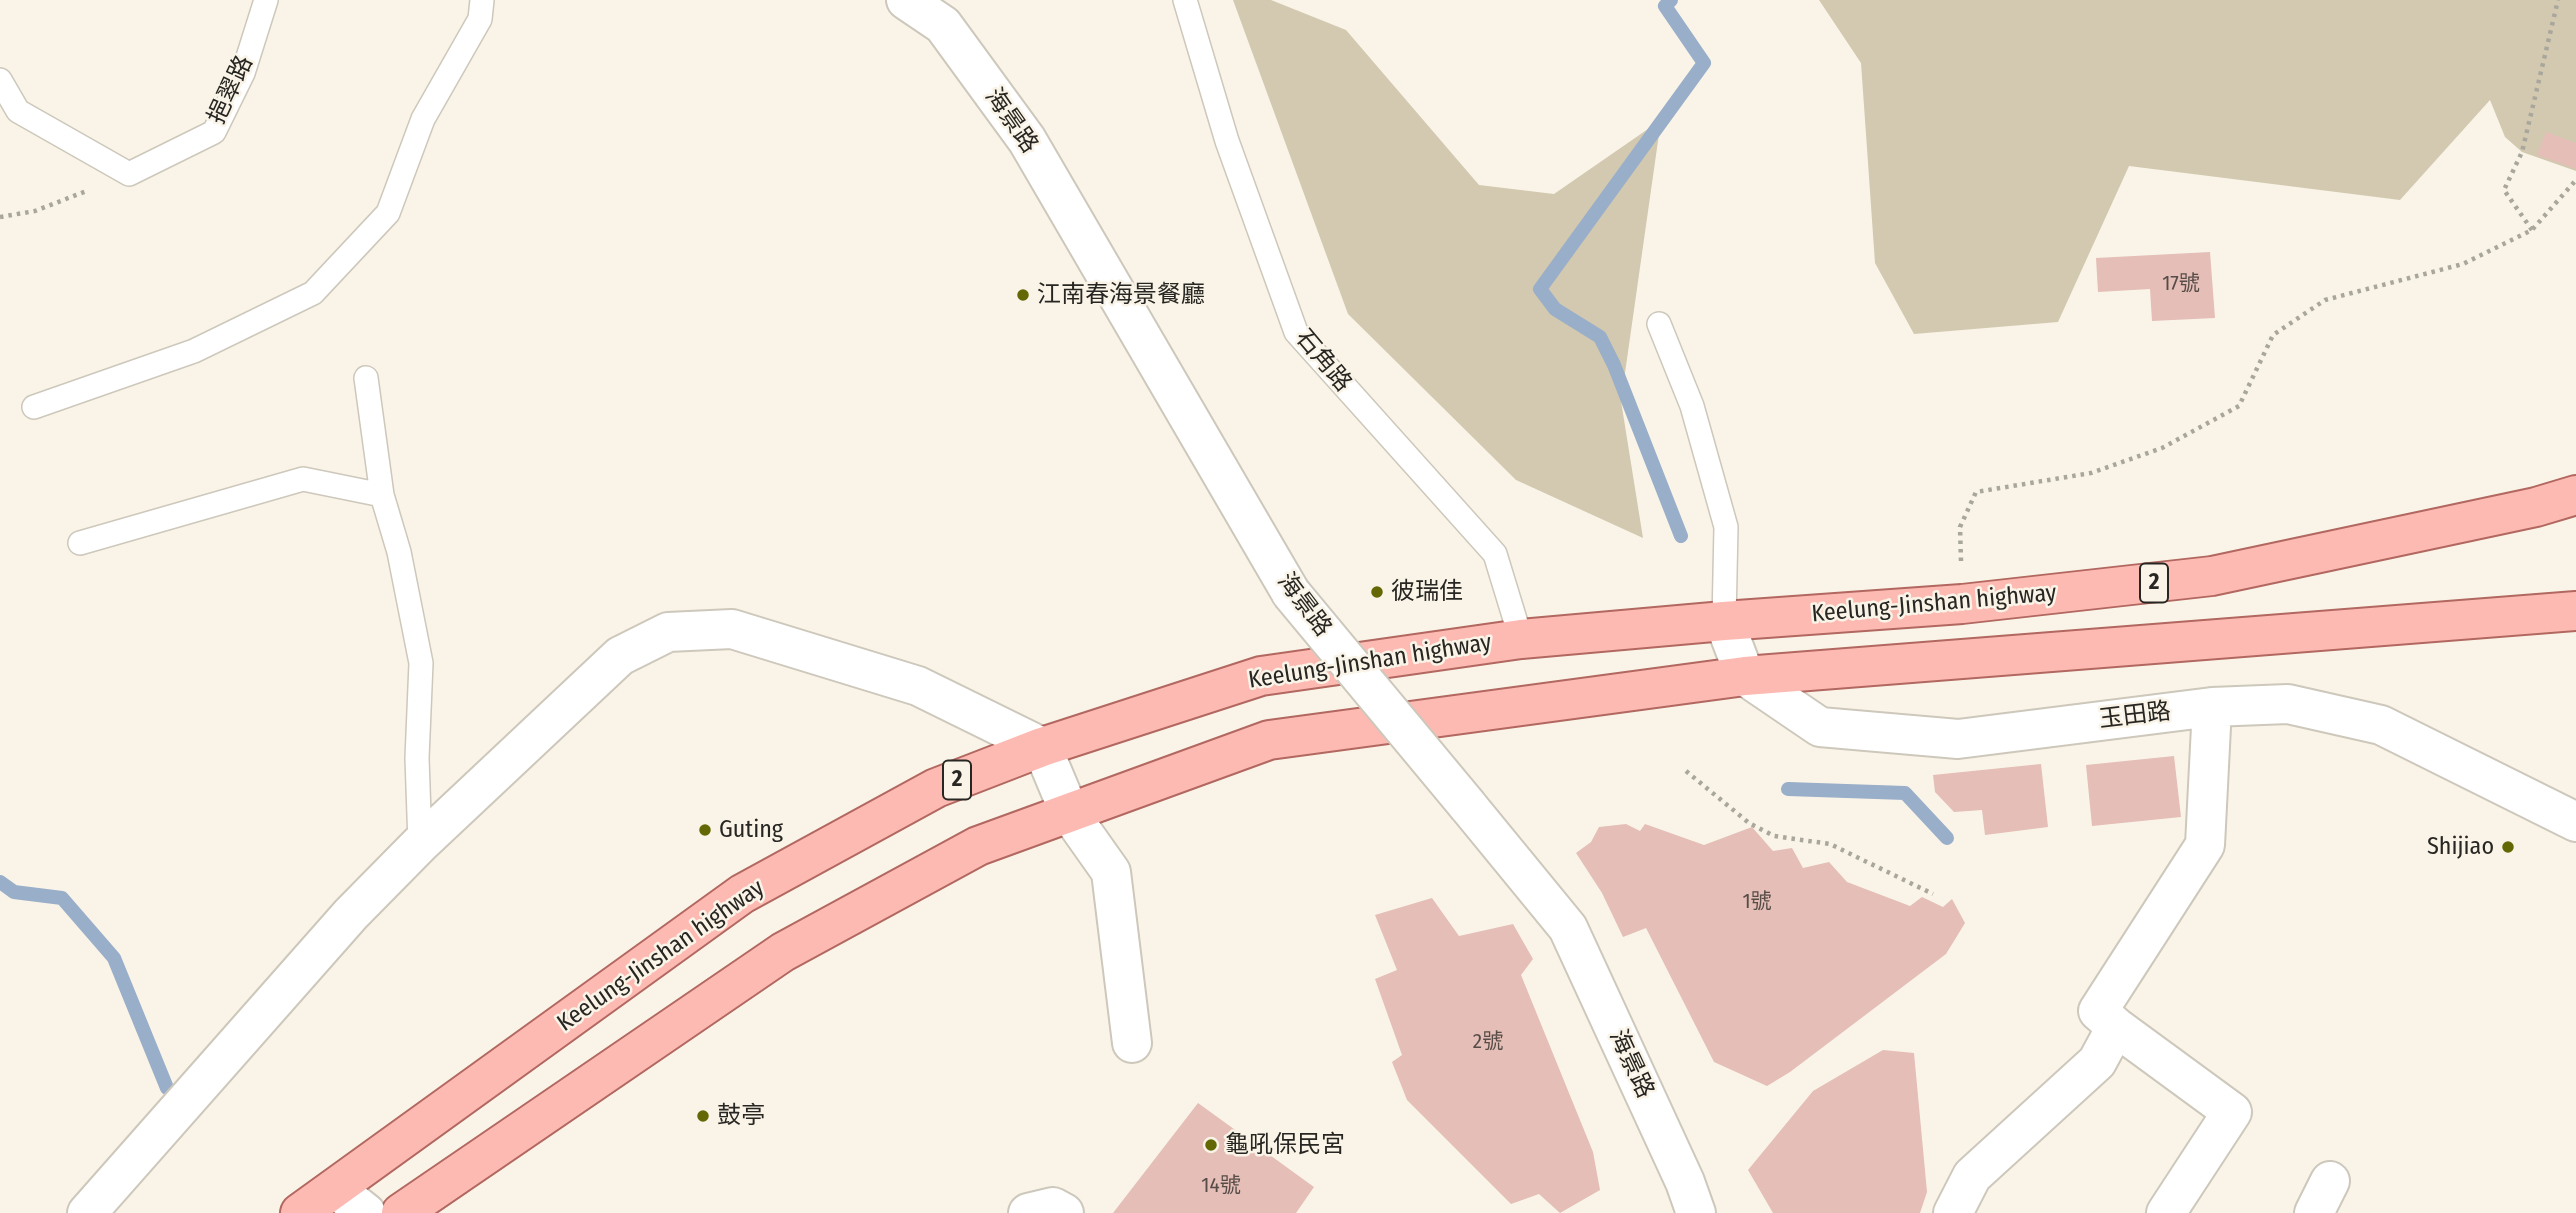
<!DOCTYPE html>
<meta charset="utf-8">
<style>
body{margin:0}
canvas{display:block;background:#f9f4e7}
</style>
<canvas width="2576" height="1213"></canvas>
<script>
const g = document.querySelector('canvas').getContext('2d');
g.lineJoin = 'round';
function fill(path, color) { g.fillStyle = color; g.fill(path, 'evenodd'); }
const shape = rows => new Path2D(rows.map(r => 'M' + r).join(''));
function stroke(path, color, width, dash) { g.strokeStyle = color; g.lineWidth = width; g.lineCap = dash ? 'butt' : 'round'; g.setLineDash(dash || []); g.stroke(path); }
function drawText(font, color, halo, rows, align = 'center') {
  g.font = font + ' "Fira Sans Condensed","Noto Sans TC",sans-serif'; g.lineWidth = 5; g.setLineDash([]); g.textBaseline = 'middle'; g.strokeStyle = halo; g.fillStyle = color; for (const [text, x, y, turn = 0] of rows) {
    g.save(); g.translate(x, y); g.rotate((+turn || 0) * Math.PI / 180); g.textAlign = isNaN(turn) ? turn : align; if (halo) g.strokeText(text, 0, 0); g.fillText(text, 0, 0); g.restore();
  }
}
fill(shape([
 [1233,0,1271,0,1346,30,1479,185,1554,194,1661,120,1621,401,1643,538,1516,480,1348,314],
 [1819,0,2576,0,2576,171,2522,152,2505,137,2490,100,2400,200,2129,166,2058,322,1914,334,1875,263,1861,63]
]), '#d3c9b0');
stroke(shape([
 [1671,0,1665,6,1704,63,1540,289,1555,309,1600,337,1614,365,1681,536],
 [1788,789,1905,793,1947,838],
 [0,882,14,892,62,898,114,958,167,1088]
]), '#99aec9', 14);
fill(shape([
 [2546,132,2576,143,2576,169,2537,155],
 [2210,252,2215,318,2152,321,2150,289,2098,292,2096,258],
 [2174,756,2181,817,2092,826,2086,765],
 [2041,764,2048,827,1985,835,1982,810,1954,812,1935,792,1933,775],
 [1626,824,1640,831,1645,824,1704,845,1752,827,1773,851,1792,848,1803,868,1829,862,1847,882,1910,906,1922,897,1943,907,1952,899,1965,923,1946,954,1790,1072,1767,1086,1714,1062,1646,928,1623,937,1602,893,1576,853,1591,842,1599,827],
 [1432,898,1459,936,1513,924,1533,959,1521,975,1593,1152,1600,1190,1560,1213,1539,1194,1511,1204,1407,1100,1392,1062,1402,1055,1375,979,1397,970,1375,915],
 [1883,1050,1914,1053,1927,1192,1920,1213,1773,1213,1748,1170,1813,1091],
 [1198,1103,1314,1187,1296,1213,1113,1213]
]), '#e4beb7');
const lane = shape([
 [1185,0,1227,141,1296,332,1495,554,1521,639],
 [0,80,18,111,129,174,214,132,243,73,266,0],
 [1659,324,1692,406,1726,527,1724,621],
 [366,378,382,495,399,552,421,663,417,758,420,844],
 [34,407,194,351,313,293,388,213,423,119,480,19,482,0],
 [80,543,303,479,382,495]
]);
const street = shape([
 [906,0,943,25,1027,140,1291,593],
 [1724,621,1745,676,1820,727,1958,739,2212,707,2288,704,2381,725,2576,822],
 [1468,806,1568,928,1685,1182,1696,1213],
 [2116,1027,2232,1112,2166,1213],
 [336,1189,366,1213],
 [87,1213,351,914,420,844,620,656,668,632,732,629,918,686,1042,747,1070,814,1111,872,1132,1043],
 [1028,1213,1053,1207,1064,1213],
 [1953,1213,1972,1176,2097,1062,2116,1027,2098,1011,2205,845,2212,707],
 [2314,1213,2330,1181]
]);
const primary = shape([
 [300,1213,742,894,936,788,1042,747,1261,676,1521,639,1724,621,1962,604,2212,576,2536,507,2576,495],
 [401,1213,783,952,978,846,1269,740,1745,676,2576,611]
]);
stroke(lane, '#cdc8bb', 26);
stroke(street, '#cdc8bb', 42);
stroke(primary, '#b26860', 42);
stroke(shape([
 [0,217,35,211,89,190],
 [2532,230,2504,190,2522,152,2558,0],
 [1961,561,1960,527,1976,492,2091,473,2162,448,2239,406,2273,335,2325,300,2463,264,2532,230,2576,180],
 [1686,771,1749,823,1774,836,1830,844,1933,894]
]), '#a9a69c', 4.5, [3.5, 5]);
stroke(lane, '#fff', 23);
stroke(street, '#fff', 38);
stroke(primary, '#fdbab3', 38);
const streetBridge = shape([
 [1291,593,1468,806]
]);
stroke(streetBridge, '#cdc8bb', 42, []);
stroke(streetBridge, '#fff', 38);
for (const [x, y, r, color] of [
 [1023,295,7,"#636704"],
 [1377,592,7,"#636704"],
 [705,830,7,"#636704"],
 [2508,847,7,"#636704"],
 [703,1116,7,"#636704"],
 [1211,1145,7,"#636704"]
]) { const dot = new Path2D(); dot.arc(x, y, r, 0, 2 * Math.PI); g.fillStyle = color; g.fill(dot); stroke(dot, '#f9f4e7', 2.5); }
drawText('21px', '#574c47', null, [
 ["17號",2181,284],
 ["1號",1757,902],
 ["2號",1488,1042],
 ["14號",1221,1186]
]);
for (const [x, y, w] of [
 [2154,583,28],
 [957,780,28]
]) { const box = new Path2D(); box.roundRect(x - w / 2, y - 19.5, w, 39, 5); g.fillStyle = '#f9f4e7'; g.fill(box); stroke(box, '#282622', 2); }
drawText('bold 23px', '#282622', null, [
 ["2",2154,583],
 ["2",957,780]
]);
drawText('24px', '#282622', '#f9f4e7', [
 ["挹翠路",231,90,-65],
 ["海景路",1011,121,55],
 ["石角路",1323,361,50],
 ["Keelung-Jinshan highway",1934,604,-5],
 ["海景路",1304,605,53],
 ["Keelung-Jinshan highway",1370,662,-9],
 ["玉田路",2135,716,-7],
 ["Keelung-Jinshan highway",661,956,-35],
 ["海景路",1631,1064,65]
]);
drawText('24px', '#282622', '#f9f4e7', [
 ["江南春海景餐廳",1037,295],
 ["彼瑞佳",1391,592],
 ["Guting",719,830],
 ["Shijiao",2494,847,"right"],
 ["鼓亭",717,1116],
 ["龜吼保民宮",1225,1145]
], 'left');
</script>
